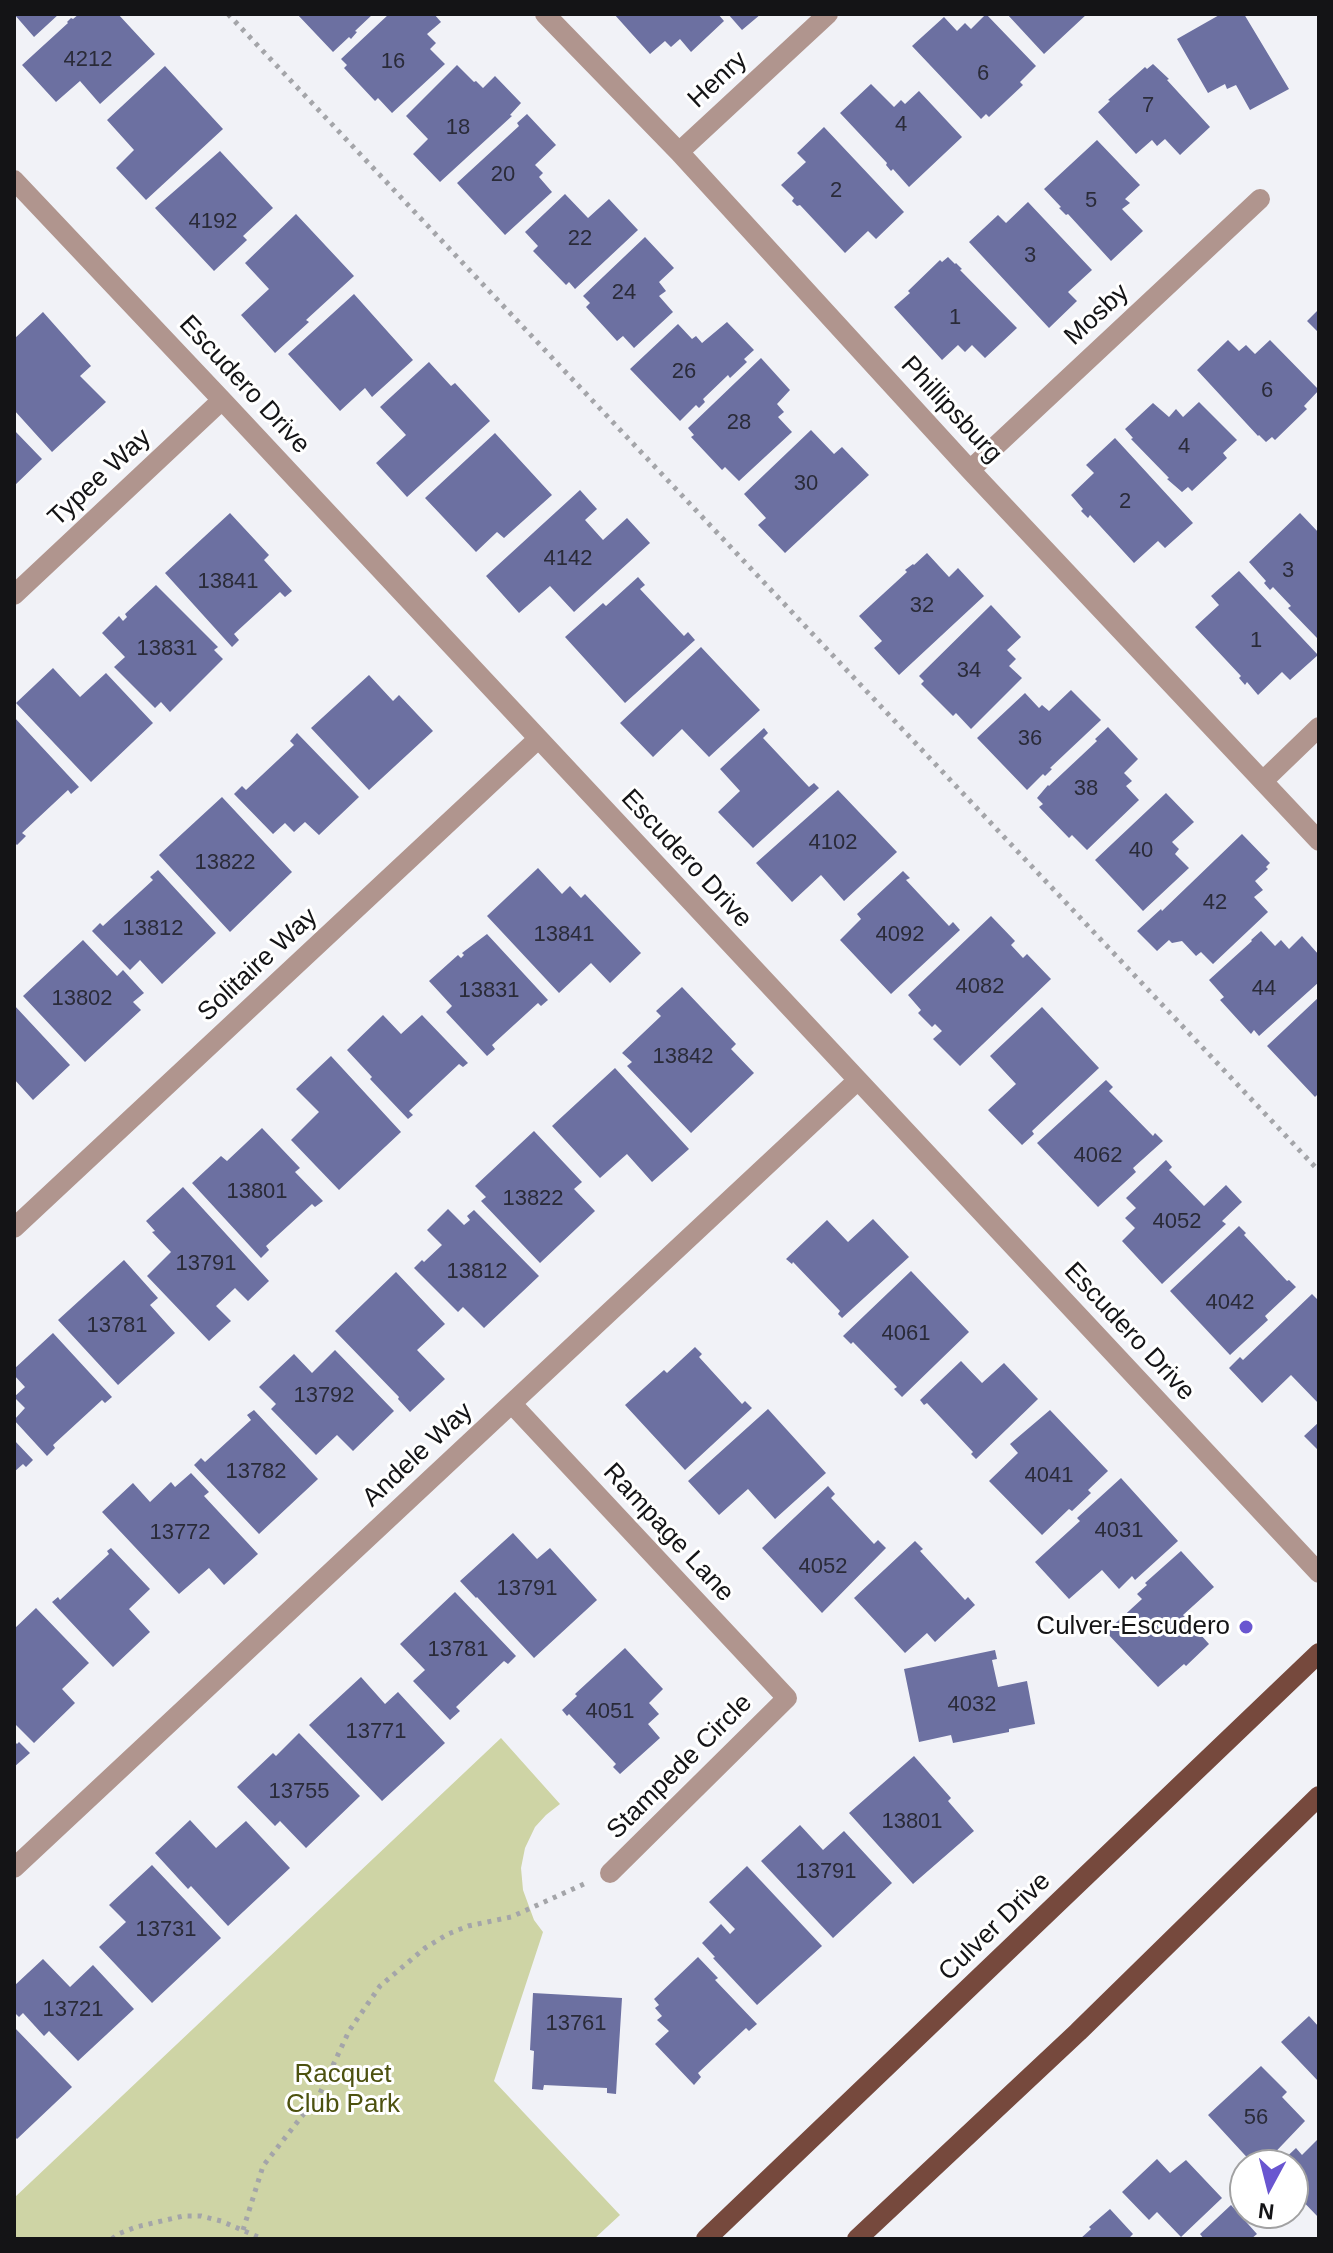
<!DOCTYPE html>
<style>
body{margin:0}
#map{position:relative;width:1333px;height:2253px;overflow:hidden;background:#f1f2f7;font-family:Helvetica,sans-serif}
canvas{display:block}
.frame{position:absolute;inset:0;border:16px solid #141416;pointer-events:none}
.north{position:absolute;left:1229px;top:2149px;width:80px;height:80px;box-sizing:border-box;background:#fff;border:2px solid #a1a1a2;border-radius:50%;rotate:187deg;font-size:22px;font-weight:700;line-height:32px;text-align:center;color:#141416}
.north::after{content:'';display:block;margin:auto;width:28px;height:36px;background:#6956d0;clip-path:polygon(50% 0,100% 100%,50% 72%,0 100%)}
</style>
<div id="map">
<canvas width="1333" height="2253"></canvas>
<div class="frame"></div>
<div class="north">N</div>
</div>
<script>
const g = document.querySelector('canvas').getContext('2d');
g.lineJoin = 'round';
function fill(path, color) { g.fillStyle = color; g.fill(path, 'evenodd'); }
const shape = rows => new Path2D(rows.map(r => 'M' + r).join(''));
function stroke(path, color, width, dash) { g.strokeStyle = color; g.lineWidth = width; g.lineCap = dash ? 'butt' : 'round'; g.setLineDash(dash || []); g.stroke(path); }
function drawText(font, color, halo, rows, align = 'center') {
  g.font = font + ' Helvetica,sans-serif'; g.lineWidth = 6; g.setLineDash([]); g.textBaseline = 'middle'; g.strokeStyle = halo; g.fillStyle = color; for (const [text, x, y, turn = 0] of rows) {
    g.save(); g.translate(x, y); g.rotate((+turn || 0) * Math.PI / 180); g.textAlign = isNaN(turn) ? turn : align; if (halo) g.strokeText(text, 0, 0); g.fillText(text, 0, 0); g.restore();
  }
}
fill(shape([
 [501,1738,560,1804,546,1815,535,1827,525,1848,521,1868,523,1890,534,1920,543,1932,494,2081,620,2215,594,2239,14,2239,14,2198]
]), '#ced4a5');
fill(shape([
 [14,14,59,14,34,37],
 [79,14,118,14,155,54,100,104,80,81,56,102,22,65,68,23,67,22,71,18,73,19],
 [297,14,373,14,355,31,357,32,351,39,349,37,333,52],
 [389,14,434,14,441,22,427,34,436,43,430,49,445,64,392,113,378,98,375,101,344,68,347,65,341,59],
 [614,14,718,14,724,21,691,52,680,39,671,47,665,41,650,54],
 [728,14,761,14,742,30],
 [986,14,1036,66,1020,82,1023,85,989,117,986,114,981,119,912,46,944,17,957,31,965,23,971,29],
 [1007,14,1087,14,1044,54],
 [1221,14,1244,14,1289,89,1250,110,1236,85,1227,89,1225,84,1208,93,1177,39],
 [1153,64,1169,79,1167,80,1210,127,1180,155,1165,139,1157,146,1152,140,1136,154,1098,112,1110,101,1108,100,1145,67,1147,69],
 [457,65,474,82,476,81,483,88,495,76,521,103,510,115,512,116,440,182,413,154,428,139,406,116],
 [165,66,223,129,146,200,116,168,134,150,107,120],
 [871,84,894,107,901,100,905,104,919,91,962,137,909,187,893,169,891,171,886,165,887,163,840,113],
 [527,114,556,145,535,165,543,173,539,177,552,192,505,235,457,183,519,126,517,123],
 [824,127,904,212,876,239,868,231,845,253,800,205,797,206,792,201,794,198,781,185,806,162,797,153],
 [1097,140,1140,185,1125,199,1130,203,1122,209,1143,231,1111,261,1068,214,1066,215,1059,208,1061,207,1044,189],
 [220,151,273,208,243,236,247,240,214,271,155,208],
 [565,194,588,218,609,199,638,230,575,289,569,282,566,285,533,251,538,246,525,232],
 [1028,202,1092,270,1068,292,1077,301,1049,328,969,242,998,215,1006,223],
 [296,214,354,276,306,320,309,322,275,353,241,315,269,289,245,263],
 [645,237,674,268,659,282,666,291,659,296,673,312,634,348,623,336,617,341,586,307,590,303,583,296],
 [948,257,955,264,956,263,962,269,960,270,1017,328,985,358,972,345,965,352,958,345,942,360,894,307,910,293,908,291,940,260,942,262],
 [354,294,413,360,372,397,365,388,340,411,288,354],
 [1319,309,1319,333,1307,321],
 [43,312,91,366,80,376,106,402,52,452,14,410,14,339],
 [727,322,754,350,744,359,747,362,730,378,728,375,703,399,705,402,699,408,696,405,680,421,630,369,678,324,692,339,696,336,702,343],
 [1228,340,1239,351,1246,345,1255,354,1270,340,1319,390,1304,406,1307,409,1275,440,1272,437,1266,442,1259,435,1258,436,1197,370],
 [761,358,790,390,777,404,784,412,778,417,792,432,739,481,725,467,722,470,691,437,694,435,688,428],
 [429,362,451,386,455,383,490,421,407,497,376,463,406,435,380,407],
 [1199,402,1237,440,1223,453,1227,458,1192,491,1188,487,1182,492,1167,479,1169,478,1131,439,1133,438,1125,429,1153,403,1169,417,1176,409,1183,417],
 [14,430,42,459,14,486],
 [811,430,834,454,842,447,869,475,785,553,758,525,766,518,744,494],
 [495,433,552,495,504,538,497,532,476,552,425,498],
 [1115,438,1193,523,1165,548,1158,541,1134,563,1090,515,1088,518,1081,511,1083,509,1071,495,1094,473,1086,465],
 [580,490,597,509,585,520,603,540,627,518,650,543,574,612,550,586,519,613,486,576],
 [230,513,269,555,264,560,292,591,285,597,280,592,234,634,239,640,232,647,165,573],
 [1300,513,1319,533,1317,638,1288,608,1291,606,1273,587,1270,590,1264,583,1266,581,1249,562],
 [927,553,949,577,958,568,984,596,899,675,874,648,882,641,859,616,907,572,905,570,913,564,914,565],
 [1239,571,1318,655,1290,680,1282,672,1258,695,1247,682,1245,685,1239,678,1241,676,1195,627,1219,605,1211,596],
 [638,577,645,585,640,589,684,636,688,632,695,640,625,703,565,637,603,603,606,606],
 [156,585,218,647,214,650,223,659,170,712,161,702,155,708,114,667,125,657,102,633,119,616,123,621,127,617,125,614],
 [991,605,1021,637,1007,650,1016,659,1009,666,1022,678,971,729,956,713,953,716,921,684,924,681,919,676],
 [701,647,760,710,709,757,682,729,653,757,620,723],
 [53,668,80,697,106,673,153,723,91,782,16,703],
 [369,675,393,701,399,695,433,731,369,790,311,728],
 [1071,690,1101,720,1050,768,1052,769,1045,776,1043,774,1027,790,977,738,1025,693,1039,708,1042,705,1049,711],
 [14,717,79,787,71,794,68,790,22,833,26,836,17,845,14,842],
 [1108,727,1138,759,1124,773,1132,781,1126,786,1139,800,1087,850,1072,835,1069,838,1039,807,1043,804,1037,798,1048,785,1049,786,1097,741,1095,739],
 [764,728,768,733,763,738,809,787,814,783,819,788,753,848,718,812,740,791,720,769],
 [297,733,359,797,319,835,305,822,294,832,285,823,273,834,234,794,242,786,246,790,294,745,290,741],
 [838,790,897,852,844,901,821,875,792,902,756,863],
 [1166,793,1194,822,1172,842,1179,849,1175,854,1189,868,1143,911,1095,860],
 [222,797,292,872,230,932,159,855],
 [1242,834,1270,863,1266,867,1268,869,1255,881,1263,890,1254,897,1268,912,1213,964,1201,952,1196,956,1182,941,1172,943,1169,940,1157,951,1137,931,1161,909,1162,911],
 [538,868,562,894,570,886,581,898,585,894,641,953,610,983,591,963,559,993,487,916],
 [158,870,216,933,162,984,140,960,130,970,92,931,100,923,103,926,153,880,150,877],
 [903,871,910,878,906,880,949,926,953,922,960,930,891,994,840,940,861,919,857,914],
 [991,916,1015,941,1011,945,1023,958,1027,954,1051,979,960,1066,933,1039,942,1031,935,1024,932,1027,918,1013,921,1010,908,995],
 [1261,931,1275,946,1281,940,1289,949,1302,936,1319,955,1319,982,1259,1036,1254,1030,1251,1034,1220,1000,1224,997,1209,980,1252,941,1251,940],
 [487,934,548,1000,541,1006,538,1003,492,1045,495,1049,487,1056,446,1012,452,1006,429,981,458,955,461,958,464,955,462,953],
 [83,940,117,976,123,970,144,993,133,1002,141,1010,85,1062,23,996],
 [682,987,736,1044,731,1049,754,1073,691,1133,627,1066,632,1062,622,1053,661,1016,656,1011],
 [1319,997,1319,1093,1315,1097,1267,1046],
 [14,1005,70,1065,33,1100,14,1079],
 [1042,1007,1099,1068,1032,1131,1034,1134,1022,1145,988,1110,1016,1084,990,1056],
 [383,1015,401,1034,422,1015,468,1063,463,1067,459,1064,409,1111,413,1115,408,1119,370,1079,372,1077,347,1050],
 [331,1056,401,1132,339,1190,291,1140,319,1112,296,1089],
 [615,1068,689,1149,652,1182,627,1154,600,1178,552,1126],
 [1106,1080,1113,1087,1109,1091,1153,1136,1155,1133,1163,1141,1133,1168,1136,1172,1098,1207,1037,1143],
 [262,1128,300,1168,295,1172,323,1201,315,1207,312,1204,266,1246,269,1250,261,1258,192,1183,221,1156,227,1161],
 [534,1131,582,1182,574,1189,595,1211,540,1263,481,1201,486,1197,475,1186],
 [1166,1160,1172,1167,1169,1170,1204,1206,1226,1185,1242,1202,1222,1221,1226,1224,1162,1284,1122,1241,1135,1228,1125,1218,1136,1208,1126,1198],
 [183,1187,269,1281,248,1301,235,1288,216,1306,231,1321,209,1341,147,1276,171,1252,152,1232,155,1231,146,1221],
 [448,1209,464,1225,470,1220,467,1216,474,1210,539,1276,484,1328,463,1307,458,1312,414,1268,422,1260,424,1262,442,1245,427,1230],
 [873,1219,909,1257,842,1318,838,1314,840,1311,793,1262,792,1264,786,1259,827,1220,848,1242],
 [1239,1226,1246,1233,1244,1235,1287,1281,1289,1280,1296,1287,1265,1316,1268,1320,1230,1355,1170,1291],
 [124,1260,158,1298,150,1305,175,1333,118,1385,58,1320],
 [911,1271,969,1332,902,1397,894,1389,897,1387,853,1342,851,1344,843,1336],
 [396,1272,445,1324,417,1350,445,1379,410,1412,398,1399,399,1397,335,1331],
 [1312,1294,1319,1301,1319,1404,1291,1375,1262,1403,1229,1368,1240,1357,1243,1360],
 [53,1333,112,1397,105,1403,102,1400,53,1445,55,1448,47,1456,14,1420,25,1408,14,1397,25,1387,14,1375,14,1369],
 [695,1347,702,1354,699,1357,742,1404,745,1401,752,1408,685,1470,625,1405,664,1370,667,1373],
 [335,1350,394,1411,353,1451,337,1435,316,1455,271,1409,276,1404,259,1387,294,1354,312,1373],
 [961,1361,982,1383,1004,1363,1038,1399,976,1459,971,1454,973,1452,927,1403,924,1405,920,1400],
 [768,1409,826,1473,775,1519,748,1489,719,1515,688,1481],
 [254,1410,318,1479,259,1534,194,1465,201,1458,205,1462,251,1420,247,1415],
 [1050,1410,1108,1471,1088,1490,1091,1493,1072,1511,1069,1509,1042,1535,989,1481,1018,1453,1010,1444],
 [1319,1422,1319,1451,1304,1436],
 [14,1440,33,1460,26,1467,23,1464,14,1472],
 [191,1473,209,1492,204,1496,258,1554,224,1585,209,1568,179,1594,102,1512,133,1483,150,1502,171,1482,175,1487],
 [1121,1478,1178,1541,1135,1580,1132,1576,1119,1589,1102,1570,1069,1599,1035,1562,1080,1521,1077,1518],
 [828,1486,835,1494,831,1498,874,1544,878,1540,886,1548,822,1613,762,1548],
 [513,1533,537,1559,550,1548,597,1600,534,1658,477,1597,476,1598,460,1581],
 [915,1541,923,1549,920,1551,965,1600,968,1597,975,1605,935,1642,927,1633,905,1653,854,1598],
 [111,1548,150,1589,129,1609,150,1632,113,1667,52,1602,58,1597,60,1600,109,1554,107,1551],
 [1181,1551,1214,1587,1183,1615,1209,1644,1186,1666,1184,1664,1158,1687,1106,1632,1142,1599,1137,1594,1147,1585,1145,1583],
 [455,1592,516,1656,508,1664,504,1661,456,1707,460,1711,450,1720,413,1681,425,1670,400,1644],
 [36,1608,89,1663,62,1689,75,1703,34,1743,14,1723,14,1629],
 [625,1648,663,1689,649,1703,659,1714,648,1724,660,1738,620,1774,613,1767,616,1764,569,1714,567,1716,562,1710,577,1696,575,1694],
 [995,1650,997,1659,992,1660,998,1687,1027,1681,1035,1724,1009,1729,1009,1732,953,1743,951,1735,919,1742,904,1669],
 [361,1677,385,1704,398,1692,445,1743,382,1801,309,1725],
 [299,1733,360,1796,306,1848,280,1821,275,1826,237,1787,273,1753,276,1756],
 [14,1741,17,1744,19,1742,30,1753,14,1767],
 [914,1756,951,1798,948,1801,974,1831,913,1884,849,1813],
 [190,1820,216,1848,246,1821,290,1868,228,1926,191,1886,188,1889,155,1853],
 [800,1825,823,1850,844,1831,892,1883,833,1938,761,1861],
 [152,1865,221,1938,152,2003,99,1947,126,1922,109,1905],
 [747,1866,822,1946,757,2005,713,1958,715,1957,702,1943,721,1924,730,1934,735,1929,709,1902],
 [698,1957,718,1978,715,1980,757,2024,749,2031,746,2028,698,2073,701,2077,694,2085,655,2044,669,2031,657,2020,662,2016,655,2008,659,2005,654,1999],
 [43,1959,70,1987,93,1965,134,2009,78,2061,49,2031,44,2036,23,2013,19,2017,14,2012,14,1986],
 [533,1993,622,1998,616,2094,607,2093,607,2088,544,2085,543,2090,532,2089,534,2051,530,2050],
 [1309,2016,1319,2027,1319,2082,1281,2042],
 [14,2027,72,2087,17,2139,14,2136],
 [1261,2066,1287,2092,1282,2097,1305,2121,1263,2165,1254,2165,1208,2115],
 [1319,2138,1319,2218,1293,2191,1293,2165,1278,2165,1296,2148,1302,2155],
 [1157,2159,1170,2173,1186,2160,1222,2198,1181,2237,1157,2212,1149,2220,1122,2192],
 [1231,2205,1257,2234,1251,2239,1204,2239,1200,2234],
 [1110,2209,1133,2234,1128,2239,1080,2239,1091,2229,1089,2227]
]), '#6c70a1');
stroke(shape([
 [228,14,1319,1171],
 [243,2230,263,2166,320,2093,349,2031,380,1986,425,1948,448,1934,468,1926,511,1917,584,1884],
 [112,2239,118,2234,136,2227,183,2216,201,2216,221,2221,263,2239]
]), '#a4a5a9', 5, [4, 6]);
stroke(shape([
 [545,14,679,152,970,470,1319,841],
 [679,152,828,14],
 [14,180,222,400,1319,1573],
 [970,470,1260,199],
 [14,595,222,400],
 [1263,781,1319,727],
 [14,1228,538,739],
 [512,1404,787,1698,610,1873],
 [14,1868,858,1080]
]), '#b0958e', 20);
stroke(shape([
 [706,2239,1319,1653],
 [857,2239,1078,2032,1319,1796]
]), '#76493d', 20);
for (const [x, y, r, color] of [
 [1246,1627,8,"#6956d0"]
]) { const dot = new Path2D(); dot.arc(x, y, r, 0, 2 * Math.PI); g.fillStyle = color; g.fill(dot); stroke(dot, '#fff', 3); }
drawText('22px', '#2a2b39', null, [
 ["4212",88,60],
 ["16",393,62],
 ["6",983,74],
 ["7",1148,106],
 ["4",901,125],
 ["18",458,128],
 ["20",503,175],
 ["2",836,191],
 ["5",1091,201],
 ["4192",213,222],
 ["22",580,239],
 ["3",1030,256],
 ["24",624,293],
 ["1",955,318],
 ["26",684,372],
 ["6",1267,391],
 ["28",739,423],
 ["4",1184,447],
 ["30",806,484],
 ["2",1125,502],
 ["4142",568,559],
 ["3",1288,571],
 ["13841",228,582],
 ["32",922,606],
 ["1",1256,641],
 ["13831",167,649],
 ["34",969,671],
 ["36",1030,739],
 ["38",1086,789],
 ["4102",833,843],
 ["40",1141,851],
 ["13822",225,863],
 ["42",1215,903],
 ["13812",153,929],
 ["13841",564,935],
 ["4092",900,935],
 ["4082",980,987],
 ["44",1264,989],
 ["13831",489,991],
 ["13802",82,999],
 ["13842",683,1057],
 ["4062",1098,1156],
 ["13801",257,1192],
 ["13822",533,1199],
 ["4052",1177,1222],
 ["13791",206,1264],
 ["13812",477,1272],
 ["4042",1230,1303],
 ["13781",117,1326],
 ["4061",906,1334],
 ["13792",324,1396],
 ["13782",256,1472],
 ["4041",1049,1476],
 ["4031",1119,1531],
 ["13772",180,1533],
 ["4052",823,1567],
 ["13791",527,1589],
 ["13781",458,1650],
 ["4032",972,1705],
 ["4051",610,1712],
 ["13771",376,1732],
 ["13755",299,1792],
 ["13801",912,1822],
 ["13791",826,1872],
 ["13731",166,1930],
 ["13721",73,2010],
 ["13761",576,2024],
 ["56",1256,2118]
]);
drawText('26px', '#141416', '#fff', [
 ["Henry",718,80,-43],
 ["Mosby",1097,315,-43],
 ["Escudero Drive",244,385,47],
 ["Phillipsburg",951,410,47],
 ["Typee Way",100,478,-43],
 ["Escudero Drive",686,859,47],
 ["Solitaire Way",258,965,-43],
 ["Escudero Drive",1129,1332,47],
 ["Andele Way",418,1455,-43],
 ["Rampage Lane",668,1533,47],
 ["Stampede Circle",680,1767,-45],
 ["Culver Drive",995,1927,-44]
]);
drawText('26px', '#141416', '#fff', [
 ["Culver-Escudero",1230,1627]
], 'right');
drawText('26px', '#4c510f', '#fff', [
 ["Racquet",343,2075],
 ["Club Park",343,2105]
]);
</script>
